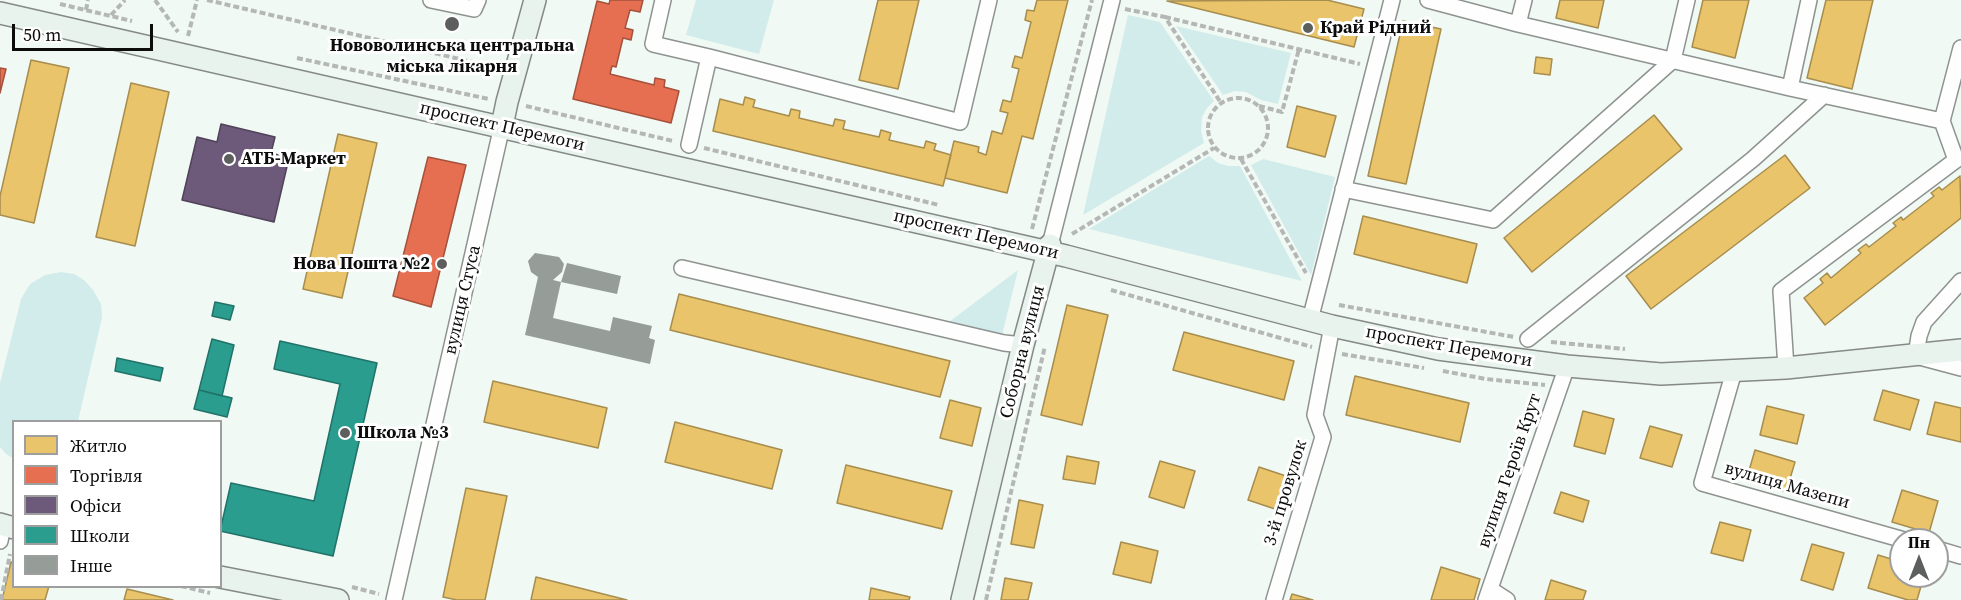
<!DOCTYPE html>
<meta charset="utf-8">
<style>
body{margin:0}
#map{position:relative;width:1961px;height:600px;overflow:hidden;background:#f0f9f3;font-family:"Source Serif 4",serif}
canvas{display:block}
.legend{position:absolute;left:12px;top:420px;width:210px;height:168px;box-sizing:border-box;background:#fff;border:2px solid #9e9e9e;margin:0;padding:8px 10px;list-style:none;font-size:18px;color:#0c0c0c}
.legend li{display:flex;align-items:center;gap:12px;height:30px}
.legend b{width:30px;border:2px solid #9e9e9e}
.north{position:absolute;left:1889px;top:528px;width:60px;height:60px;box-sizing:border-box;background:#fff;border:2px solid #9e9e9e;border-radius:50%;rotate:0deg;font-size:16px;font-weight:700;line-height:24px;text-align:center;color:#0c0c0c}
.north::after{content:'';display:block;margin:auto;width:21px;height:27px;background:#5c5f5d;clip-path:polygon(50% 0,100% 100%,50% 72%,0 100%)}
.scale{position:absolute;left:12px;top:24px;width:141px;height:27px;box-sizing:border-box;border:3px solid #0c0c0c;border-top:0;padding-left:8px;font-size:18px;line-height:21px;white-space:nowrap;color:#0c0c0c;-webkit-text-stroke:4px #fff;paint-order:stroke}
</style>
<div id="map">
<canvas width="1961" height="600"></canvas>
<ul class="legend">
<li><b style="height:16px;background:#e9c46a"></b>Житло</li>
<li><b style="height:16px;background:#e76f51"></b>Торгівля</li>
<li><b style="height:16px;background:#6d597a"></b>Офіси</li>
<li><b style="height:16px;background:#2a9d8f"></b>Школи</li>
<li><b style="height:16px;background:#969c97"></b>Інше</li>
</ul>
<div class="north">Пн</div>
<div class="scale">50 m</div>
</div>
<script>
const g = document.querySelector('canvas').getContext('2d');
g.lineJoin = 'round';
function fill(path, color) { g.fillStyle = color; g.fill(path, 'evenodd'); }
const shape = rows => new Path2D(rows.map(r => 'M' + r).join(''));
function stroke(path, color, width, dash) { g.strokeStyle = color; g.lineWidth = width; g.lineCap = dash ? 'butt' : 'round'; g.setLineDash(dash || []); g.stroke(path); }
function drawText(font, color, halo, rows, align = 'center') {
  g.font = font + ' "Source Serif 4",serif'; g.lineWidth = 6; g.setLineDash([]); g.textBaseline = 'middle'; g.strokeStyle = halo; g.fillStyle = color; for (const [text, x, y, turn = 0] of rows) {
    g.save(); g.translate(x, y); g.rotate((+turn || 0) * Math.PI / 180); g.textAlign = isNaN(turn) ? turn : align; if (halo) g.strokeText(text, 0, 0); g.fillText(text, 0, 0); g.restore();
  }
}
fill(shape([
 [696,0,774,0,759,54,686,35],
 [1128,15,1160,22,1214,101,1207,108,1202,117,1201,131,1204,143,1083,215],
 [1176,26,1291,53,1278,104,1261,100,1246,92,1235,91,1223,95],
 [1209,156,1218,163,1228,166,1240,166,1302,281,1089,229],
 [1263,159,1335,177,1311,275,1251,165],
 [1018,270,1001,339,945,325],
 [61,272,74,274,84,280,93,290,101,304,102,318,78,421,14,422,13,458,6,454,0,447,0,383,21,299,30,284,45,275]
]), '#d2eceb');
const homes = shape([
 [878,0,919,0,898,89,859,80,878,0],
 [1037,0,1068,0,1033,139,1022,136,1007,193,945,178,954,141,979,147,978,152,986,155,992,131,1002,134,1008,113,1000,111,1003,100,1011,102,1019,69,1012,67,1015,56,1022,58,1031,22,1025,20,1027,10,1034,11,1037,0],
 [1327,0,1364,9,1354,47,1167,1,1327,0],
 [1560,0,1604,0,1598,28,1556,18,1560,0],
 [1703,0,1749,0,1735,58,1692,47,1703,0],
 [1826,0,1873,0,1852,89,1807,78,1826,0],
 [1403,21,1441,29,1406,184,1368,176,1403,21],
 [1536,57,1552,59,1550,75,1534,73,1536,57],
 [31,60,69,68,34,223,0,215,0,196,31,60],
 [131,83,169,92,135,246,96,237,131,83],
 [745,97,755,100,753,107,789,116,791,109,800,111,799,118,833,126,835,119,845,121,843,129,879,137,881,130,891,133,889,140,924,148,926,141,936,144,934,150,951,155,943,186,713,131,720,99,743,105,745,97],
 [1297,106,1336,116,1325,157,1287,147,1297,106],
 [1654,115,1682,149,1532,272,1504,238,1654,115],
 [338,134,377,143,342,298,303,289,338,134],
 [1785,155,1810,188,1651,309,1626,276,1785,155],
 [1960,176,1961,218,1825,325,1804,298,1823,283,1820,279,1827,273,1831,278,1861,253,1858,250,1866,244,1869,247,1896,226,1893,223,1901,217,1903,220,1934,196,1931,193,1939,187,1942,190,1960,176],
 [1363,216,1477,244,1467,283,1354,254,1363,216],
 [679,294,950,361,940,397,670,330,679,294],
 [1067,305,1108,315,1082,425,1041,415,1067,305],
 [1184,332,1294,361,1284,400,1173,370,1184,332],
 [1355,376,1469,403,1460,442,1346,415,1355,376],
 [493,381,607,408,598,448,484,422,493,381],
 [1883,390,1919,400,1910,430,1874,420,1883,390],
 [950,400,981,408,972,446,940,438,950,400],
 [1935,402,1961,408,1961,442,1927,434,1935,402],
 [1767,406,1804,415,1797,444,1760,435,1767,406],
 [1583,411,1614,419,1605,454,1574,446,1583,411],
 [675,422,782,450,772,489,665,462,675,422],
 [1650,426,1682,435,1672,467,1640,458,1650,426],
 [1755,450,1795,462,1786,492,1746,481,1755,450],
 [1067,456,1099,462,1095,484,1063,479,1067,456],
 [1160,461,1195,471,1184,508,1149,497,1160,461],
 [846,465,952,491,942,529,837,503,846,465],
 [1259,467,1295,479,1284,512,1248,500,1259,467],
 [466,488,507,496,485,600,457,600,443,597,466,488],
 [1902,490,1938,501,1929,533,1892,522,1902,490],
 [1561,492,1589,501,1583,522,1554,513,1561,492],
 [1019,500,1043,505,1034,548,1011,544,1019,500],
 [1720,522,1751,530,1743,561,1711,553,1720,522],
 [1121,542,1158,551,1151,583,1113,574,1121,542],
 [1812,544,1844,553,1833,590,1801,580,1812,544],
 [1878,555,1901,562,1901,576,1924,576,1917,600,1908,600,1868,588,1878,555],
 [11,562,14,563,14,586,49,586,45,600,2,600,11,562],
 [1441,567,1480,579,1474,600,1431,600,1441,567],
 [536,577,627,600,531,600,536,577],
 [1005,578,1032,583,1028,600,1001,600,1005,578],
 [1551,580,1586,591,1583,600,1545,600,1551,580],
 [871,588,910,597,909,600,869,600,871,588],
 [127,589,173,600,124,600,127,589],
 [1292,594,1313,600,1290,600,1292,594]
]);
fill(homes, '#e9c46a');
stroke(homes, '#a78d4e', 1.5);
const shops = shape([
 [610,0,643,0,640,12,630,10,625,28,633,30,631,40,623,38,616,67,612,66,610,74,654,85,655,78,665,80,664,87,679,91,671,123,573,99,597,1,609,4,610,0],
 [0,68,6,69,0,93,0,68],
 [428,157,466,165,431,307,393,296,428,157]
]);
fill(shops, '#e76f51');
stroke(shops, '#a5513c', 1.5);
const offices = shape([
 [221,124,275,137,271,153,289,158,274,222,182,200,197,137,217,142,221,124]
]);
fill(offices, '#6d597a');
stroke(offices, '#504259', 1.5);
const schools = shape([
 [215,302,234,306,230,320,212,316,215,302],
 [212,339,234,345,222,396,199,390,212,339],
 [280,341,377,363,333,556,220,531,231,483,314,501,340,384,274,369,280,341],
 [117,358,163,368,160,381,115,371,117,358],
 [199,390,232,398,227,417,194,409,199,390]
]);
fill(schools, '#2a9d8f');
stroke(schools, '#217268', 1.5);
fill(shape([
 [535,253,559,257,564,264,562,272,553,280,561,282,553,318,610,331,613,317,652,326,649,338,655,340,650,364,525,335,538,277,531,272,528,261],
 [567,263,621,276,617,294,561,282]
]), '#969c97');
const street = shape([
 [431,0,474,9,478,0],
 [663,0,653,44,709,57],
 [1428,0,1518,24,1790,88,1942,121,1961,48],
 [1518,24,1524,0],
 [1790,88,1809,0],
 [689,145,709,57,960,122,989,0],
 [1343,189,1493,220,1673,60,1687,0],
 [1050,245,1112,0],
 [682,268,1004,343,1023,345],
 [1961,281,1924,322,1919,336,1916,356,1961,368],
 [1310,320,1392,0],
 [1528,339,1753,159,1824,95],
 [1786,368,1781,291,1956,160,1942,121],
 [1734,371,1702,483,1904,540],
 [0,541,3,525],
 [1937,549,1961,556],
 [1490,589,1507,600],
 [394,600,502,126],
 [1274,600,1323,437,1315,415,1332,326],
 [1486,600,1567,366]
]);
const secondary = shape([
 [0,13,1066,256,1332,326,1438,349,1567,366,1661,374,1786,368,1961,350],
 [502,126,507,102,535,0],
 [0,524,14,528],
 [220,577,338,600],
 [962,600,1023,345,1050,245]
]);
stroke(street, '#8f9390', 18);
stroke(secondary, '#858987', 24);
stroke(shape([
 [155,0,178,32],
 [207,0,498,68],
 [60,4,132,21],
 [1125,9,1165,17,1221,103],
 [86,10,88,0],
 [111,15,125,0],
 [1165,17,1360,64],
 [188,36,197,0],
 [297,58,489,99],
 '1208 128a30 30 0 1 1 60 0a30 30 0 1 1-60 0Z',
 [526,106,673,141],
 [1259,106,1282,112,1299,49],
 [704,148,939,205],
 [1241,159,1306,273],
 [1032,229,1092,0],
 [1072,234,1214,148],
 [1111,290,1312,347],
 [1339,305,1514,337],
 [1551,342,1625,349],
 [1342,354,1424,368],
 [1443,371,1486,379,1545,385],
 [181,586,210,593],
 [352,587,379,594],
 [1,600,10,554],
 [986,600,1045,346]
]), '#b5b7b6', 4, [6, 3]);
stroke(street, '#fdfefd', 15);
stroke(secondary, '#e9f3ed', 21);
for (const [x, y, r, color] of [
 [452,24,8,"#5c5f5d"],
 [1308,28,6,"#5c5f5d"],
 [229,159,6,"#5c5f5d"],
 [442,264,6,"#5c5f5d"],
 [345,433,6,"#5c5f5d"]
]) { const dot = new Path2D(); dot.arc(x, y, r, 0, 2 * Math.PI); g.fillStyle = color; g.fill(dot); stroke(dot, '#fff', 2); }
drawText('bold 18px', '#0c0c0c', '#fff', [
 ["Край Рідний",1320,28],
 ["Нововолинська центральна",452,46,"center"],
 ["міська лікарня",452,67,"center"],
 ["АТБ-Маркет",241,159],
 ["Нова Пошта №2",430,264,"right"],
 ["Школа №3",357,433]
], 'left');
drawText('18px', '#0c0c0c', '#fff', [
 ["проспект Перемоги",502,127,13],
 ["проспект Перемоги",976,235,13],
 ["вулиця Стуса",463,300,-77],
 ["проспект Перемоги",1449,347,10],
 ["Соборна вулиця",1023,352,-76],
 ["вулиця Героїв Крут",1510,471,-71],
 ["вулиця Мазепи",1787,486,16],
 ["3-й провулок",1286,493,-73]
]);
</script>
